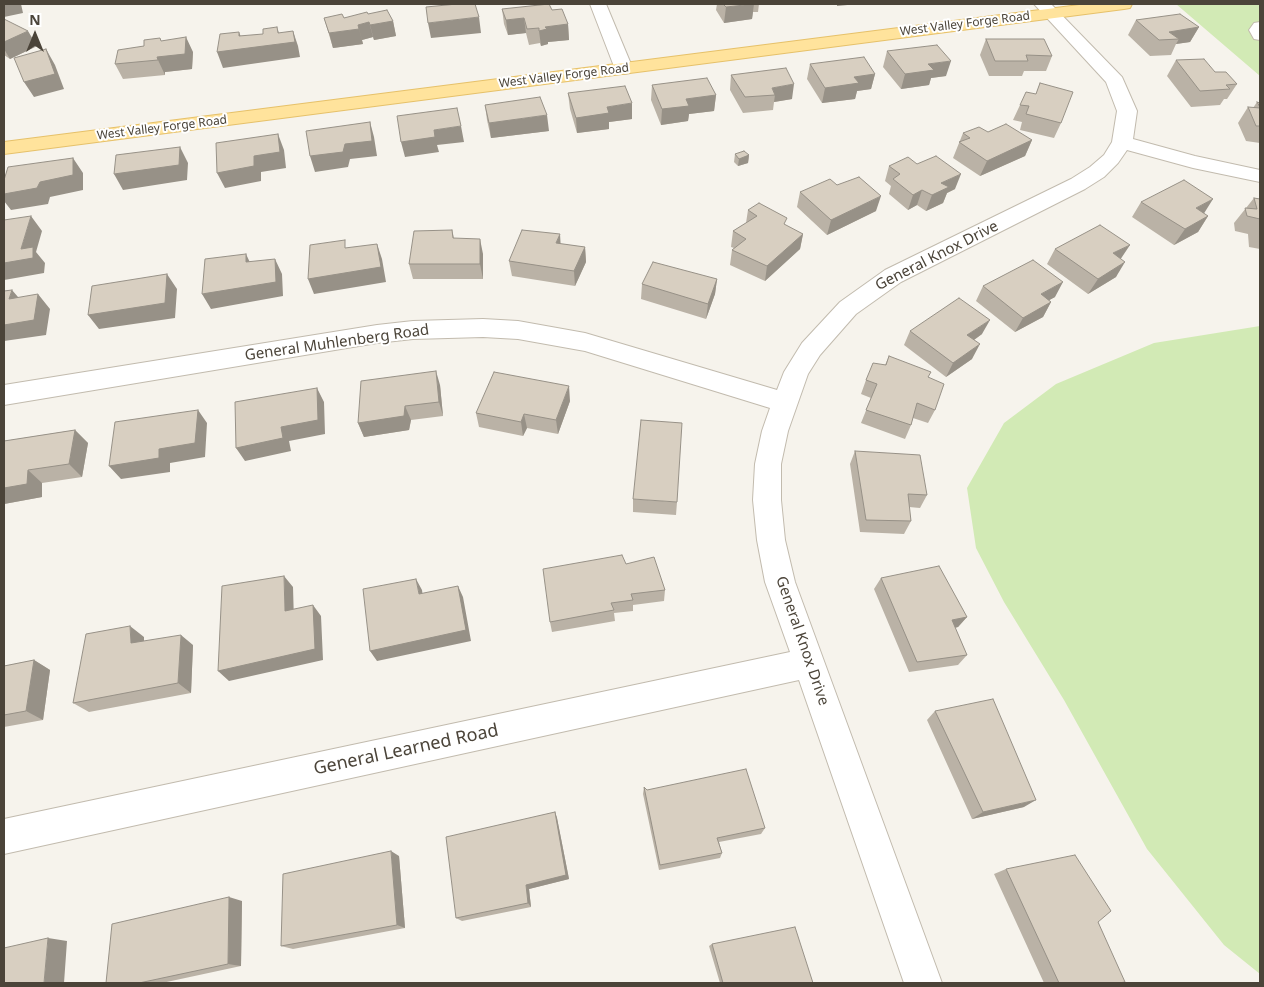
<!DOCTYPE html>
<style>
body{margin:0}
#map{position:relative;width:1264px;height:987px;overflow:hidden;background:#f6f3ec;font-family:"Noto Sans",sans-serif}
canvas{display:block}
.frame{position:absolute;inset:0;border:5px solid #4b4439;pointer-events:none}
.north{position:absolute;left:10px;top:10px;width:50px;height:50px;-webkit-text-stroke:4px #fff;paint-order:stroke;rotate:0deg;font-size:14px;font-weight:700;line-height:20px;text-align:center;color:#4b4439}
.north::after{content:'';display:block;margin:auto;width:18px;height:22px;background:#4b4439;clip-path:polygon(50% 0,100% 100%,50% 72%,0 100%)}
</style>
<div id="map">
<canvas width="1264" height="987"></canvas>
<div class="frame"></div>
<div class="north">N</div>
</div>
<script>
const g = document.querySelector('canvas').getContext('2d');
g.lineJoin = 'round';
function fill(path, color) { g.fillStyle = color; g.fill(path, 'evenodd'); }
const shape = rows => new Path2D(rows.map(r => 'M' + r).join(''));
function stroke(path, color, width, dash) { g.strokeStyle = color; g.lineWidth = width; g.lineCap = dash ? 'butt' : 'round'; g.setLineDash(dash || []); g.stroke(path); }
function drawText(font, color, halo, rows, align = 'center') {
  g.font = font + ' "Noto Sans",sans-serif'; g.lineWidth = 4; g.setLineDash([]); g.textBaseline = 'middle'; g.strokeStyle = halo; g.fillStyle = color; for (const [text, x, y, turn = 0] of rows) {
    g.save(); g.translate(x, y); g.rotate((+turn || 0) * Math.PI / 180); g.textAlign = isNaN(turn) ? turn : align; if (halo) g.strokeText(text, 0, 0); g.fillText(text, 0, 0); g.restore();
  }
}
fill(shape([
 [1176,4,1260,4,1260,76],
 [1260,326,1260,974,1224,945,1147,849,1064,700,1004,602,976,548,967,488,1004,423,1056,384,1154,343]
]), '#d2eab5');
const minor = shape([
 [590,4,606,4,633,69,630,73,624,74,618,73,615,69,590,4],
 [1034,4,1051,4,1122,77,1137,111,1133,139,1195,156,1260,170,1260,182,1193,168,1127,150,1118,163,1104,177,1085,189,901,282,856,314,820,355,808,374,788,431,781,464,781,500,785,540,795,582,942,983,904,983,799,680,4,854,4,819,790,652,765,582,757,540,753,500,755,464,762,431,770,408,585,351,518,339,483,337,413,339,377,343,4,405,4,385,377,325,413,321,483,319,518,321,585,333,777,390,784,372,802,343,840,302,885,270,1071,179,1090,167,1104,155,1112,142,1117,111,1106,82,1034,4],
 [1260,22,1260,40,1254,39,1249,30,1254,23,1260,22]
]);
const major = shape([
 [1087,4,1132,4,1130,8,1124,9,4,154,4,142,1087,4]
]);
stroke(minor, '#c2bbae', 2);
stroke(major, '#e6c16a', 2);
fill(minor, '#fff');
fill(major, '#ffe39c');
fill(shape([
 [717,4,759,4,758,12,753,12,752,19,724,23,716,10],
 [502,9,552,10,568,24,569,40,548,42,548,44,541,46,540,43,529,45,526,33,508,35,504,24],
 [368,14,393,21,396,36,374,40,373,37,362,40,363,44,333,48,324,18,344,18],
 [4,19,37,46,10,59,4,55],
 [1136,20,1199,27,1190,42,1176,44,1171,55,1150,56,1128,35],
 [986,39,1052,56,1046,71,1024,71,1022,76,989,76,980,55],
 [161,41,193,52,192,69,165,72,165,75,123,79,115,64,144,46],
 [887,51,946,76,931,78,929,85,901,89,883,67],
 [1176,60,1215,72,1237,84,1227,99,1224,99,1220,105,1191,107,1167,76],
 [810,64,875,74,871,89,857,91,855,99,822,103,807,79],
 [731,75,792,99,774,102,773,110,743,113,730,90],
 [1040,83,1061,123,1054,138,1020,130,1022,122,1013,120,1020,105,1036,94],
 [652,85,716,95,714,111,689,114,688,121,661,125,651,100],
 [568,93,632,119,609,122,609,129,577,133,570,109],
 [1257,102,1260,103,1260,143,1246,141,1238,123,1248,107,1253,108],
 [485,105,549,131,491,138,487,120],
 [988,132,1032,140,1025,156,980,176,953,158,963,133],
 [735,154,749,155,748,163,738,166,734,162],
 [917,164,955,189,947,193,943,203,926,211,917,205,908,210,889,194,891,186,885,181,889,166],
 [837,185,876,211,827,235,797,207,800,192],
 [1254,198,1260,199,1260,249,1249,247,1248,234,1235,231,1234,223],
 [1141,202,1208,216,1198,232,1174,245,1132,217],
 [748,210,803,234,800,249,765,281,730,265,732,250,734,248,731,247,733,231,746,223],
 [452,230,454,238,483,254,483,279,413,279,409,264],
 [560,244,585,247,586,262,575,286,512,276,509,261],
 [1055,249,1121,259,1116,277,1088,294,1047,264],
 [717,279,715,294,706,319,641,299,642,284],
 [983,286,1055,297,1049,300,1051,302,1043,317,1015,332,976,301],
 [910,331,982,334,974,340,972,359,946,377,904,345],
 [889,356,929,377,935,410,928,423,913,418,911,425,905,439,861,423,871,398,861,394,866,380,885,365],
 [440,385,443,416,411,420,409,430,364,437,358,423],
 [570,401,558,434,527,428,523,436,479,427,476,413],
 [75,430,88,443,82,477,42,483,42,497,4,504,4,441],
 [855,451,927,495,920,508,909,507,911,521,904,534,860,532,850,464],
 [633,499,677,502,676,515,633,512],
 [626,564,665,590,664,601,633,605,633,611,614,613,615,621,552,632,550,622],
 [881,578,967,617,958,627,955,628,967,655,958,665,909,672,874,589],
 [144,637,144,641,193,645,191,693,89,712,73,703],
 [34,660,50,670,43,720,4,727,4,666],
 [935,711,1024,807,972,819,927,720],
 [644,787,647,790,765,828,761,834,719,842,722,853,720,858,659,870,643,794],
 [555,812,557,818,569,879,529,889,531,907,462,921,456,918],
 [399,856,405,928,293,949,281,946],
 [1006,869,1098,922,1119,983,1044,983,994,874],
 [242,901,241,966,162,983,106,983],
 [712,944,813,983,720,983,709,946]
]), '#bab2a6');
fill(shape([
 [4,4,21,4,23,13,4,17],
 [754,4,752,19,724,23,726,7],
 [837,4,858,4,837,6],
 [479,17,481,33,431,38,428,23],
 [524,18,526,33,508,35,506,20],
 [393,21,396,36,374,40,370,25],
 [369,22,373,37,362,40,358,25],
 [568,24,569,40,548,42,548,44,541,46,539,31,545,27],
 [277,27,282,43,293,31,298,46,300,57,223,68,217,52,239,36,239,32,245,47,278,33],
 [1199,27,1190,42,1176,44,1179,39,1169,32],
 [359,29,363,44,333,48,329,33],
 [28,31,37,46,10,59,4,49,4,42],
 [186,37,193,52,192,69,165,72,165,75,158,60,157,57],
 [46,49,55,65,64,89,34,97,24,82],
 [951,61,946,76,931,78,929,85,901,89,905,74,928,64],
 [875,74,871,89,857,91,855,99,822,103,825,88,854,77],
 [794,84,792,99,774,102,775,95,772,88],
 [716,95,714,111,689,114,688,121,661,125,662,109,686,99],
 [632,103,632,119,609,122,609,129,577,133,576,118,607,107],
 [547,115,549,131,491,138,489,123],
 [370,122,374,137,377,156,350,159,348,167,315,172,310,156,345,144],
 [461,126,464,142,437,145,439,152,405,157,401,142,434,130],
 [278,134,284,150,286,168,261,172,261,181,225,188,217,173,254,156],
 [1032,140,1025,156,980,176,987,161],
 [180,147,188,163,187,180,123,190,114,174],
 [749,155,748,163,738,166,739,159],
 [73,158,83,173,83,190,50,197,48,204,11,210,4,201,4,194,40,182],
 [961,174,955,189,947,193,943,203,926,211,932,195,941,183],
 [922,190,917,205,908,210,913,195],
 [881,196,876,211,827,235,831,220],
 [1213,199,1203,215,1196,208],
 [31,216,42,231,36,252,45,263,44,273,4,280,4,263,21,249],
 [1208,216,1198,232,1174,245,1185,229],
 [560,234,561,250,556,243],
 [803,234,800,249,765,281,767,266],
 [480,239,483,254,483,279,480,264],
 [377,244,382,259,386,282,314,294,308,279],
 [1130,245,1120,260,1113,253],
 [585,247,586,262,575,286,574,271],
 [246,254,253,269,246,262],
 [275,259,282,274,283,296,211,309,202,294],
 [1125,262,1116,277,1088,294,1098,279],
 [167,274,177,289,175,318,99,329,88,315],
 [717,279,715,294,706,319,708,304],
 [1063,282,1055,297,1033,309,1041,294],
 [12,290,24,304,9,299],
 [38,294,50,309,46,335,4,341,4,325],
 [1051,302,1043,317,1015,332,1023,318],
 [990,320,982,334,960,350,967,335],
 [980,344,972,359,946,377,953,363],
 [436,371,440,385,443,416,439,402],
 [569,386,570,401,558,434,556,420],
 [317,388,324,402,325,434,289,441,291,451,245,461,236,448,281,427],
 [405,406,411,420,409,430,364,437,358,423],
 [198,410,207,423,205,457,170,463,170,472,121,479,109,466,159,449],
 [524,414,527,428,523,436,521,422],
 [75,430,88,443,82,477,69,464],
 [28,470,42,483,42,497,4,504,4,488],
 [284,576,293,587,294,622,285,611],
 [416,579,422,590,424,605,419,594],
 [458,586,463,597,471,641,377,661,370,651],
 [313,605,321,616,323,660,229,681,218,671],
 [967,617,958,627,943,630,952,620],
 [130,626,144,637,144,654,131,643],
 [181,635,193,645,191,693,178,683],
 [34,660,50,670,43,720,26,711],
 [1036,800,1024,807,972,819,983,812],
 [555,812,557,818,569,879,529,889,531,907,528,903,526,885],
 [391,851,399,856,405,928,397,925],
 [229,897,242,901,241,966,228,964],
 [48,938,67,941,64,983,44,983]
]), '#979187');
const building = shape([
 [457,4,475,4,479,17,428,23,426,7,457,4],
 [549,4,552,10,562,9,568,24,545,27,547,29,539,31,539,28,527,29,524,18,506,20,502,9,549,4],
 [723,4,754,4,726,7,723,4],
 [387,10,393,21,370,25,369,22,358,25,359,29,329,33,324,18,342,14,344,18,367,12,368,14,387,10],
 [1180,14,1199,27,1169,32,1179,39,1159,40,1136,20,1180,14],
 [4,19,28,31,4,42,4,19],
 [277,27,278,33,293,31,295,42,217,52,220,34,239,32,239,36,263,34,263,29,277,27],
 [186,37,185,54,157,57,158,60,115,64,118,50,144,46,144,40,160,38,161,41,186,37],
 [986,39,1044,39,1052,56,1026,55,1028,61,995,61,986,39],
 [937,45,951,61,928,64,934,70,905,74,887,51,937,45],
 [46,49,55,74,24,82,14,58,46,49],
 [864,57,875,74,854,77,859,83,825,88,810,64,864,57],
 [1204,59,1215,72,1226,72,1237,84,1226,85,1230,89,1200,91,1176,60,1204,59],
 [786,68,794,84,772,88,775,95,745,97,731,75,786,68],
 [707,78,716,95,686,99,689,106,662,109,652,85,707,78],
 [1040,83,1073,92,1061,123,1026,114,1029,106,1020,105,1026,92,1036,94,1040,83],
 [625,86,632,103,607,107,609,113,576,118,568,93,625,86],
 [540,97,547,115,489,123,485,105,540,97],
 [1257,102,1260,103,1260,107,1257,102],
 [1248,107,1260,108,1260,126,1256,126,1248,107],
 [457,108,461,126,434,130,435,137,401,142,397,116,457,108],
 [370,122,372,141,345,144,343,152,310,156,306,131,370,122],
 [1006,124,1032,140,987,161,959,142,970,138,963,133,979,127,988,132,1006,124],
 [278,134,280,152,254,156,254,166,217,173,216,143,278,134],
 [180,147,179,165,114,174,116,155,180,147],
 [744,151,749,155,739,159,735,154,744,151],
 [936,156,961,174,941,183,949,187,932,195,922,190,913,195,893,179,900,174,889,166,908,157,917,164,936,156],
 [73,158,73,175,40,182,37,188,4,194,4,180,8,167,73,158],
 [859,177,881,196,831,220,800,192,830,179,837,185,859,177],
 [1184,180,1213,199,1196,208,1208,216,1185,229,1141,202,1184,180],
 [1254,198,1260,199,1260,223,1260,219,1247,216,1245,208,1257,209,1254,198],
 [759,203,787,218,784,224,803,234,767,266,732,250,746,239,733,231,757,216,748,210,759,203],
 [31,216,21,249,33,247,33,258,4,263,4,220,31,216],
 [1100,225,1130,245,1113,253,1125,262,1098,279,1055,249,1100,225],
 [452,230,453,238,480,239,480,264,409,264,414,231,452,230],
 [522,230,560,234,556,243,585,247,574,271,509,261,522,230],
 [345,240,345,248,377,244,381,267,308,279,310,245,345,240],
 [246,254,246,262,275,259,276,282,202,294,205,259,246,254],
 [1033,260,1063,282,1041,294,1051,302,1023,318,983,286,1033,260],
 [653,262,717,279,708,304,642,284,653,262],
 [167,274,165,303,88,315,92,286,167,274],
 [12,290,9,299,38,294,34,320,4,325,4,291,12,290],
 [959,298,990,320,967,335,980,344,953,363,910,331,959,298],
 [889,356,931,372,928,377,944,384,935,410,917,403,911,425,866,410,877,384,866,380,873,363,886,365,889,356],
 [436,371,439,402,405,406,404,416,358,423,361,381,436,371],
 [494,372,569,386,556,420,524,414,521,422,476,413,494,372],
 [317,388,318,420,281,427,283,438,236,448,235,402,317,388],
 [198,410,195,443,159,449,159,458,109,466,115,422,198,410],
 [641,420,682,423,677,502,633,499,641,420],
 [75,430,69,464,28,470,27,484,4,488,4,441,75,430],
 [855,451,920,455,927,495,908,494,911,521,866,520,855,451],
 [622,555,626,564,654,557,665,590,631,594,633,600,611,603,614,610,550,622,543,569,622,555],
 [939,566,967,617,952,620,967,655,917,662,881,578,939,566],
 [284,576,285,611,313,605,315,649,218,671,222,586,284,576],
 [416,579,419,594,458,586,466,630,370,651,363,589,416,579],
 [130,626,131,643,181,635,178,683,73,703,86,634,130,626],
 [34,660,26,711,4,715,4,666,34,660],
 [993,699,1036,800,983,812,935,711,993,699],
 [746,769,765,828,717,838,722,853,660,865,644,787,647,790,746,769],
 [555,812,566,875,526,885,528,903,456,918,446,837,555,812],
 [391,851,397,925,281,946,283,874,391,851],
 [1075,855,1111,911,1098,922,1125,982,1119,983,1059,983,1006,869,1075,855],
 [229,897,228,964,139,983,106,983,112,924,229,897],
 [795,927,813,983,723,983,712,944,795,927],
 [48,938,44,983,4,983,4,948,48,938]
]);
fill(building, '#d8cfc1');
stroke(building, '#979187', 1);
drawText('12px', '#4b4439', '#fff', [
 ["West Valley Forge Road",965,24,-7],
 ["West Valley Forge Road",564,76,-7],
 ["West Valley Forge Road",162,128,-7]
]);
drawText('15px', '#4b4439', '#fff', [
 ["General Knox Drive",937,256,-27],
 ["General Muhlenberg Road",337,343,-8],
 ["General Knox Drive",802,641,71]
]);
drawText('18px', '#4b4439', '#fff', [
 ["General Learned Road",406,750,-12]
]);
</script>
